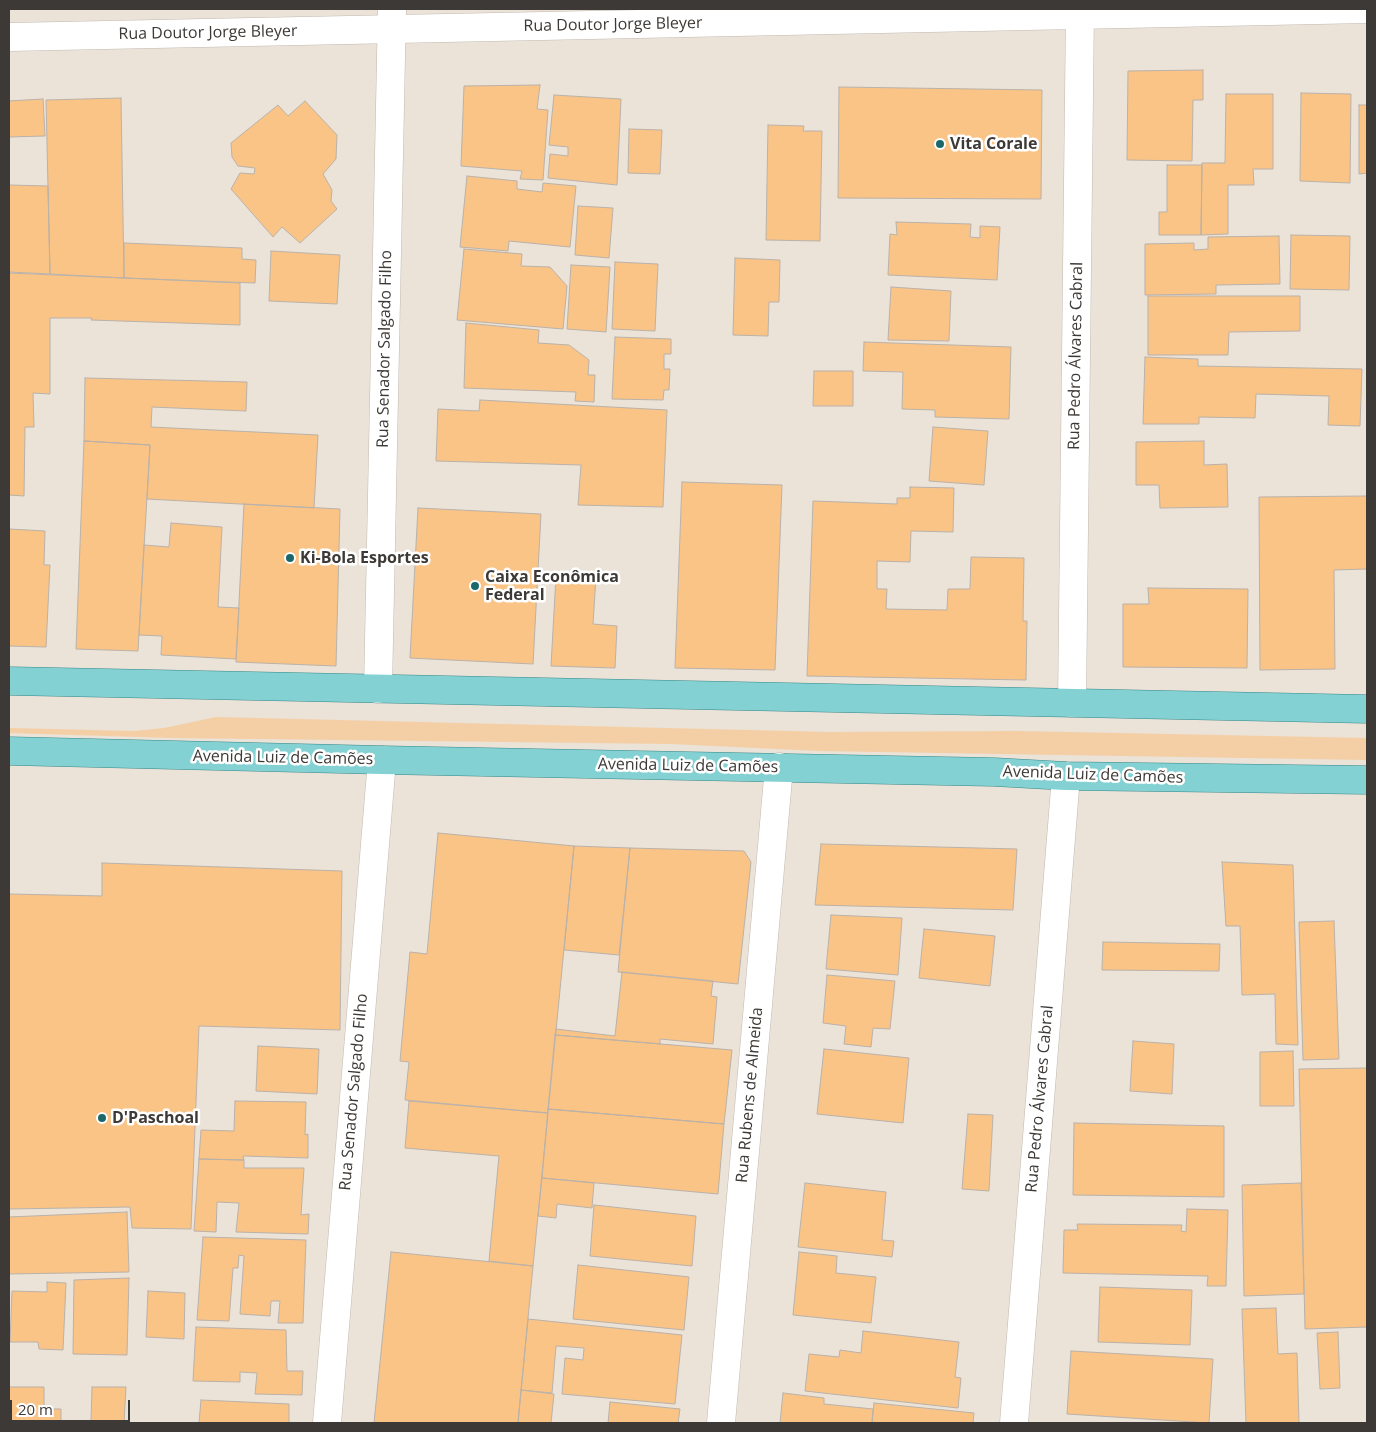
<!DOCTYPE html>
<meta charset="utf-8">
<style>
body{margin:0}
#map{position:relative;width:1376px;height:1432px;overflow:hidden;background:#ebe2d8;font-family:"Open Sans",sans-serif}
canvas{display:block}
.frame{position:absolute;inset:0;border:10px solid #3d3936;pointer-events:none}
.scale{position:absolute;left:10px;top:1400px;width:120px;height:22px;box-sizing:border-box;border:2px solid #3d3936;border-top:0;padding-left:6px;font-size:15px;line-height:18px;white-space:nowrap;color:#3d3936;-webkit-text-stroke:4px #fff;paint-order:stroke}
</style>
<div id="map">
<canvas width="1376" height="1432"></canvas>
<div class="frame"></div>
<div class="scale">20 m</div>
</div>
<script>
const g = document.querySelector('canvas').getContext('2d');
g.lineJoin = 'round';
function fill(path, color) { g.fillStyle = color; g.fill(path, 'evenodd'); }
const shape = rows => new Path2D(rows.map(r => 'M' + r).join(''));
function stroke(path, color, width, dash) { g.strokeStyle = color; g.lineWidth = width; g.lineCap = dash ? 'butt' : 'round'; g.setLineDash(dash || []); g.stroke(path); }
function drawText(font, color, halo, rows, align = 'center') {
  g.font = font + ' "Open Sans",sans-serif'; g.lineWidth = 5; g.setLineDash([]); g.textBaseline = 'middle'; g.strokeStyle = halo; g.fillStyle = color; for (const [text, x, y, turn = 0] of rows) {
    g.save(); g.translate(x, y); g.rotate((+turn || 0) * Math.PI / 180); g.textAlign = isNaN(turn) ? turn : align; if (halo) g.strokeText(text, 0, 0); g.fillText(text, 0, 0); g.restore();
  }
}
fill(shape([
 [216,717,830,732,1018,731,1367,738,1367,760,819,751,671,744,172,738,9,733,9,728,134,731,164,728]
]), '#f4cea5');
const building = shape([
 [1203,70,1203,100,1193,100,1192,161,1127,160,1128,71,1203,70],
 [540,85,537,109,548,110,543,180,520,179,522,171,461,166,464,86,540,85],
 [839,87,1042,90,1041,199,838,198,839,87],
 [1301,93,1351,94,1350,183,1300,181,1301,93],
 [1226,94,1273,94,1273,169,1253,169,1254,185,1228,185,1228,234,1201,235,1202,163,1225,163,1226,94],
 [554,95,621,99,617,185,548,178,550,154,568,156,568,147,549,145,554,95],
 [121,98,124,278,50,274,46,100,121,98],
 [43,99,45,136,9,137,9,101,43,99],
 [305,101,337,135,336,159,323,174,332,190,331,201,337,209,300,243,282,227,273,237,231,189,240,173,254,174,255,168,238,166,232,157,231,143,278,105,288,116,305,101],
 [1359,105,1367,105,1367,173,1359,174,1359,105],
 [768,125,804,126,803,131,822,131,820,241,766,240,768,125],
 [629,129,662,130,660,174,628,173,629,129],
 [1167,165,1202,165,1201,235,1159,235,1159,212,1167,212,1167,165],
 [467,176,517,181,517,189,542,192,543,183,576,186,570,247,509,241,508,251,460,247,467,176],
 [9,185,48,186,50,274,9,272,9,185],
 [578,206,613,208,609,258,575,255,578,206],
 [896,222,971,224,970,237,980,238,980,226,1000,227,997,280,888,275,890,234,897,235,896,222],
 [1291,235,1350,236,1349,290,1290,289,1291,235],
 [1279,236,1280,284,1216,285,1216,294,1145,295,1145,244,1194,243,1194,250,1208,249,1208,237,1279,236],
 [124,243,242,248,242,259,256,260,255,283,124,278,124,243],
 [464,249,522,254,521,266,550,267,567,286,563,329,457,320,464,249],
 [271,251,340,255,337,304,269,301,271,251],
 [735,258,780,260,779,302,769,302,768,336,733,335,735,258],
 [615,262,658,264,655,331,612,329,615,262],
 [571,265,610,267,606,332,567,329,571,265],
 [9,273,240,283,240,325,91,320,92,318,50,318,50,394,33,393,34,427,25,427,24,496,9,495,9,273],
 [891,287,951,291,949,341,888,340,891,287],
 [1148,296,1300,296,1300,331,1229,332,1228,355,1148,355,1148,296],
 [466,323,539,330,538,343,569,345,589,360,588,375,595,375,594,402,575,401,576,392,464,388,466,323],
 [615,337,671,339,671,354,664,354,664,369,670,369,669,390,664,390,663,400,612,399,615,337],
 [864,342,1011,347,1009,419,935,417,935,410,902,409,903,372,863,371,864,342],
 [1145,357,1198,359,1198,366,1362,369,1360,426,1328,425,1329,396,1256,394,1255,418,1199,417,1199,424,1143,424,1145,357],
 [814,371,853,371,853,406,813,406,814,371],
 [85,378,247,382,246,411,152,407,151,427,318,435,314,508,147,499,150,445,84,441,85,378],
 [480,400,667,410,663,507,578,505,581,465,436,461,438,409,479,411,480,400],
 [933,427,988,431,984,485,929,481,933,427],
 [84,441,150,445,138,651,76,649,84,441],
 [1204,441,1204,465,1227,464,1228,507,1160,508,1159,485,1136,485,1136,442,1204,441],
 [682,482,782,485,775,670,675,668,682,482],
 [910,487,954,488,953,532,911,531,910,562,877,561,877,589,887,589,886,609,947,610,948,589,970,589,971,557,1024,558,1023,621,1027,621,1026,680,807,676,813,501,897,504,897,498,910,498,910,487],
 [1367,496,1367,569,1334,570,1335,669,1260,670,1259,497,1367,496],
 [244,504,340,509,336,666,236,662,244,504],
 [418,508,541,514,533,664,410,658,418,508],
 [171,523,222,527,218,607,239,608,236,659,161,655,162,636,139,635,144,545,169,547,171,523],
 [9,529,45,531,44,565,50,565,46,647,9,646,9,529],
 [556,576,596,577,593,624,617,626,615,668,551,666,556,576],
 [1148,588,1248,589,1247,668,1123,667,1123,604,1149,604,1148,588],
 [438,833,574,846,548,1113,405,1100,409,1062,400,1061,410,952,427,954,438,833],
 [821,844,1017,849,1013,910,815,905,821,844],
 [574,846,630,848,619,955,564,950,574,846],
 [630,848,744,851,751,862,738,984,618,972,630,848],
 [1222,862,1293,865,1298,1045,1276,1044,1275,994,1242,995,1240,926,1226,926,1222,862],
 [102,863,342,871,340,1030,199,1026,191,1229,132,1228,130,1207,9,1209,9,894,102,896,102,863],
 [831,915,902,918,898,975,826,969,831,915],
 [1334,921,1339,1059,1303,1060,1299,922,1334,921],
 [924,929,995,936,990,986,919,978,924,929],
 [1103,942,1220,944,1219,971,1102,970,1103,942],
 [622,972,713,981,711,996,717,997,713,1044,660,1039,660,1044,555,1035,556,1029,615,1036,622,972],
 [827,975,895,981,890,1029,873,1028,871,1047,844,1044,846,1026,823,1023,827,975],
 [555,1035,732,1050,724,1124,548,1109,555,1035],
 [1133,1041,1174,1044,1172,1094,1130,1091,1133,1041],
 [258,1046,319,1049,317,1094,256,1091,258,1046],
 [824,1049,909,1058,903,1123,817,1114,824,1049],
 [1293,1051,1294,1106,1260,1106,1260,1052,1293,1051],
 [1367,1068,1367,1327,1305,1329,1299,1069,1367,1068],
 [235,1101,306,1102,305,1135,308,1134,308,1158,243,1156,244,1160,199,1159,201,1130,234,1131,235,1101],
 [409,1101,548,1113,533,1266,489,1261,499,1156,405,1148,409,1101],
 [548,1109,724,1124,718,1194,542,1178,548,1109],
 [968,1114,993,1115,989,1191,962,1189,968,1114],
 [1074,1123,1224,1126,1224,1197,1073,1195,1074,1123],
 [199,1159,244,1160,244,1168,304,1168,301,1215,309,1214,308,1234,236,1232,239,1203,217,1202,216,1232,194,1231,199,1159],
 [542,1178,594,1183,592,1208,557,1204,556,1218,538,1216,542,1178],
 [805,1183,886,1192,882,1240,894,1241,892,1257,798,1247,805,1183],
 [1301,1183,1304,1294,1244,1296,1242,1185,1301,1183],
 [594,1205,696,1216,692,1266,590,1256,594,1205],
 [1187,1209,1228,1210,1226,1286,1207,1286,1208,1276,1063,1273,1064,1230,1078,1230,1077,1224,1182,1225,1181,1231,1186,1232,1187,1209],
 [127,1212,129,1272,9,1274,9,1217,127,1212],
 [203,1237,306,1240,303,1323,278,1323,280,1301,271,1301,270,1316,240,1314,244,1256,239,1255,238,1268,233,1268,229,1321,197,1320,203,1237],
 [391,1252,533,1266,518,1423,374,1423,391,1252],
 [799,1252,837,1256,836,1273,876,1277,871,1323,793,1315,799,1252],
 [578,1265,689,1277,684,1330,573,1319,578,1265],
 [129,1278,127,1355,73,1354,74,1280,129,1278],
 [47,1282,66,1283,63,1350,39,1349,38,1342,10,1342,12,1291,47,1292,47,1282],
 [1100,1287,1192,1290,1190,1345,1098,1342,1100,1287],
 [148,1291,185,1293,184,1339,146,1337,148,1291],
 [1276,1308,1278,1354,1297,1353,1299,1423,1246,1423,1242,1309,1276,1308],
 [528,1319,682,1335,675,1404,562,1394,565,1358,583,1360,584,1348,556,1346,552,1393,521,1390,528,1319],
 [196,1327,286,1330,287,1371,303,1371,302,1395,255,1394,257,1373,240,1372,240,1382,193,1381,196,1327],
 [863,1331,959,1342,955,1377,961,1378,958,1408,805,1391,809,1354,839,1357,840,1350,861,1353,863,1331],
 [1338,1332,1340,1388,1320,1389,1317,1333,1338,1332],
 [1071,1351,1213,1359,1209,1423,1067,1414,1071,1351],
 [9,1387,44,1387,44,1409,61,1409,61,1423,9,1423,9,1387],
 [92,1387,126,1387,124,1423,71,1423,71,1422,91,1421,92,1387],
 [521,1390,554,1394,551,1423,518,1423,521,1390],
 [783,1393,824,1398,824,1404,873,1409,872,1423,780,1423,783,1393],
 [201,1400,289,1404,289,1423,199,1423,201,1400],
 [610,1402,680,1409,678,1423,608,1423,610,1402],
 [874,1403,974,1413,973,1423,872,1423,874,1403]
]);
fill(building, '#fac487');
stroke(building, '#bab1a8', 1);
const minor = shape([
 [9,37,1367,9],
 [1072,703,1080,9],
 [327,1423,382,760],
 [721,1423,779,767],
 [1014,1423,1066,776]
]);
const tertiary = shape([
 [378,689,392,9]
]);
const primary = shape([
 [9,681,1367,709],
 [9,751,382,760,994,772,1066,776,1367,780]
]);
stroke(minor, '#c2b9b0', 29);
stroke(tertiary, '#c2b9b0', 29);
stroke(primary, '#368889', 29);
stroke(minor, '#fff', 28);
stroke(tertiary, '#fff', 28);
stroke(primary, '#84d1d3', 28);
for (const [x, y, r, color] of [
 [940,144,5,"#1b6869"],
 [290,558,5,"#1b6869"],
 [475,586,5,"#1b6869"],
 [102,1118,5,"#1b6869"]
]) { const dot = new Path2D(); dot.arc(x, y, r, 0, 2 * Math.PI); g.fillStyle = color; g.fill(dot); stroke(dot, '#fff', 2); }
drawText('16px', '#3d3936', '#fff', [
 ["Rua Doutor Jorge Bleyer",613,25,-1],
 ["Rua Doutor Jorge Bleyer",208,33,-1],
 ["Rua Senador Salgado Filho",385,349,-89],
 ["Rua Pedro Álvares Cabral",1076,356,-89],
 ["Avenida Luiz de Camões",283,758,1],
 ["Avenida Luiz de Camões",688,766,1],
 ["Avenida Luiz de Camões",1093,775,2],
 ["Rua Senador Salgado Filho",354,1092,-85],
 ["Rua Rubens de Almeida",750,1095,-85],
 ["Rua Pedro Álvares Cabral",1040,1099,-85]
]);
drawText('bold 16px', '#3d3936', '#fff', [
 ["Vita Corale",950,144],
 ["Ki-Bola Esportes",300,558],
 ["Caixa Econômica",485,577],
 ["Federal",485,595],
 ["D'Paschoal",112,1118]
], 'left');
</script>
